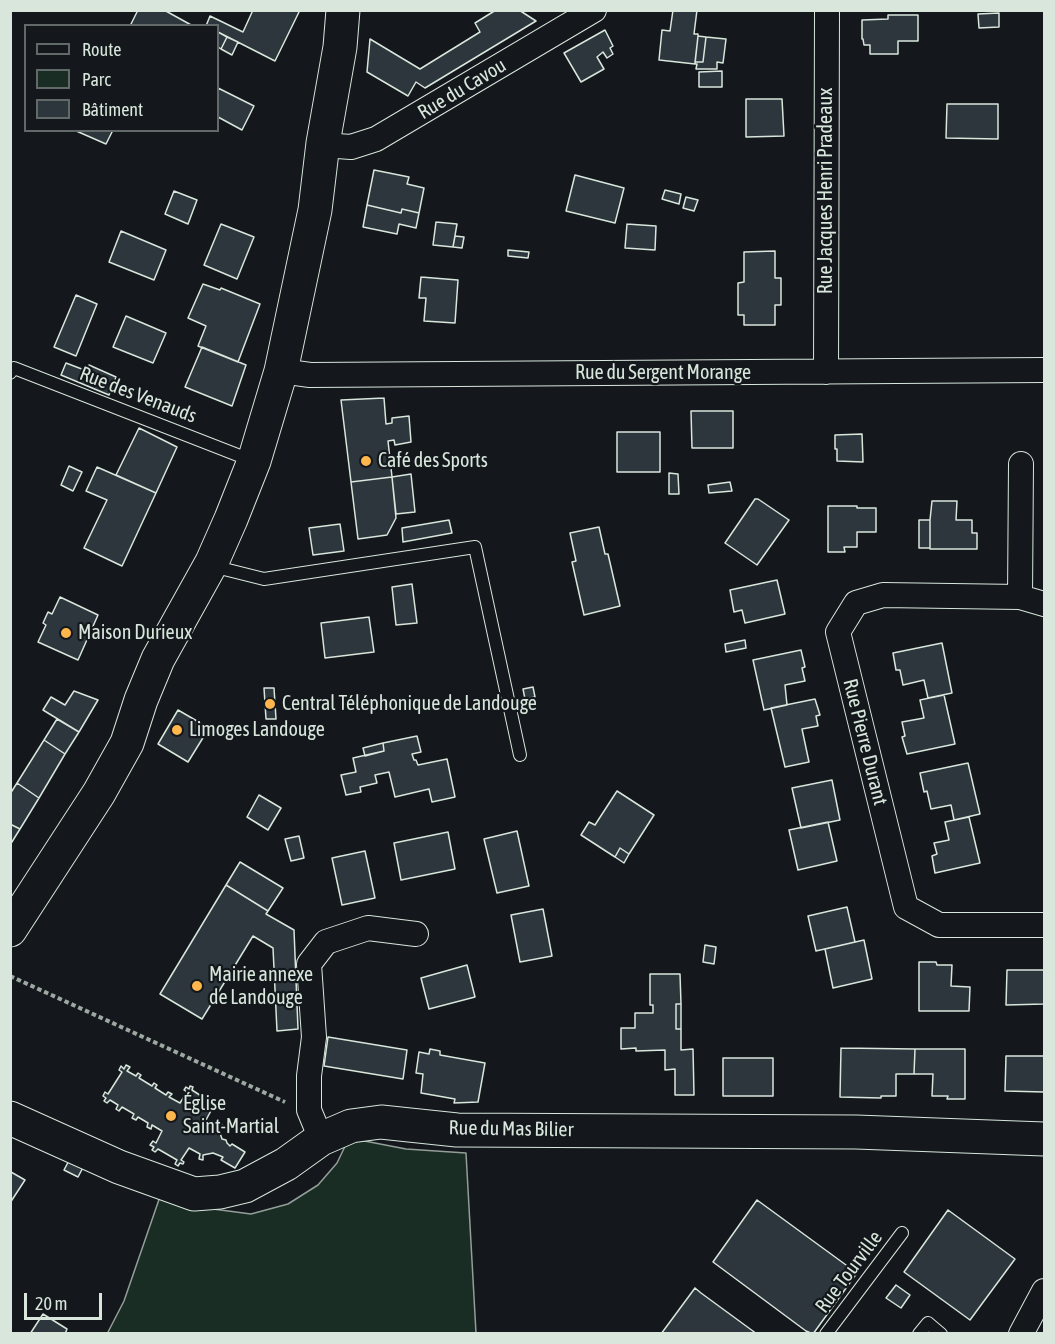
<!DOCTYPE html>
<meta charset="utf-8">
<style>
body{margin:0}
#map{position:relative;width:1055px;height:1344px;overflow:hidden;background:#14181c;font-family:"Asap Condensed",sans-serif}
canvas{display:block}
.frame{position:absolute;inset:0;border:12px solid #d8e6dc;pointer-events:none}
.legend{position:absolute;left:24px;top:24px;width:195px;height:108px;box-sizing:border-box;background:#14181c;border:2px solid #626a69;margin:0;padding:8px 10px;list-style:none;font-size:18px;color:#d8e6dc}
.legend li{display:flex;align-items:center;gap:12px;height:30px}
.legend b{width:30px;border:2px solid #626a69}
.scale{position:absolute;left:24px;top:1293px;width:78px;height:27px;box-sizing:border-box;border:3px solid #d8e6dc;border-top:0;padding-left:8px;font-size:18px;line-height:21px;white-space:nowrap;color:#d8e6dc;-webkit-text-stroke:4px #14181c;paint-order:stroke}
</style>
<div id="map">
<canvas width="1055" height="1344"></canvas>
<div class="frame"></div>
<ul class="legend">
<li><b style="height:8px;background:#14181c"></b>Route</li>
<li><b style="height:16px;background:#1a2d24"></b>Parc</li>
<li><b style="height:16px;background:#2c363c"></b>Bâtiment</li>
</ul>
<div class="scale">20 m</div>
</div>
<script>
const g = document.querySelector('canvas').getContext('2d');
g.lineJoin = 'round';
function fill(path, color) { g.fillStyle = color; g.fill(path, 'evenodd'); }
const shape = rows => new Path2D(rows.map(r => 'M' + r).join(''));
function stroke(path, color, width, dash) { g.strokeStyle = color; g.lineWidth = width; g.lineCap = dash ? 'butt' : 'round'; g.setLineDash(dash || []); g.stroke(path); }
function drawText(font, color, halo, rows, align = 'center') {
  g.font = font + ' "Asap Condensed",sans-serif'; g.lineWidth = 4.5; g.setLineDash([]); g.textBaseline = 'middle'; g.strokeStyle = halo; g.fillStyle = color; for (const [text, x, y, turn = 0] of rows) {
    g.save(); g.translate(x, y); g.rotate((+turn || 0) * Math.PI / 180); g.textAlign = isNaN(turn) ? turn : align; if (halo) g.strokeText(text, 0, 0); g.fillText(text, 0, 0); g.restore();
  }
}
const green = shape([
 [349,1138,406,1149,466,1153,476,1333,107,1334,124,1301,164,1185,213,1209,251,1214,288,1204,318,1185,337,1163,349,1138]
]);
fill(green, '#1a2d24');
stroke(green, '#939e99', 1.5);
const building = shape([
 [138,10,164,10,193,26,130,26,138,10],
 [253,10,300,10,275,61,218,32,218,26,206,26,210,16,243,32,253,10],
 [496,10,519,10,536,21,425,88,416,82,408,96,367,72,370,39,420,69,480,32,475,23,496,10],
 [673,10,697,10,694,34,698,34,698,36,695,64,659,60,662,30,670,31,673,10],
 [999,13,999,27,979,28,978,14,999,13],
 [888,15,918,15,918,41,898,41,898,54,870,54,870,45,864,45,863,39,862,39,862,20,888,19,888,15],
 [605,30,613,46,610,48,613,54,607,58,603,52,597,57,604,69,581,82,564,53,605,30],
 [218,32,227,37,221,49,218,47,218,32],
 [698,36,706,37,703,62,695,62,698,36],
 [227,37,238,42,232,55,221,49,227,37],
 [706,37,726,39,723,63,717,62,717,69,696,69,697,64,695,64,695,62,703,62,706,37],
 [722,71,722,87,699,87,699,72,722,71],
 [218,88,254,106,242,130,218,117,218,88],
 [746,99,782,99,784,136,746,137,746,99],
 [947,104,998,104,998,139,946,138,947,104],
 [74,130,113,130,106,144,74,130],
 [374,170,409,177,407,184,424,188,419,213,402,209,401,213,367,205,374,170],
 [575,175,624,188,615,223,566,211,575,175],
 [665,190,681,194,679,204,662,199,665,190],
 [174,191,197,200,188,224,165,214,174,191],
 [686,197,698,200,694,211,683,208,686,197],
 [367,205,401,213,402,209,419,213,416,228,399,224,397,234,363,227,367,205],
 [436,222,457,224,453,247,433,245,436,222],
 [221,224,254,237,237,279,204,265,221,224],
 [627,224,656,226,655,250,625,248,627,224],
 [121,231,166,250,154,280,109,262,121,231],
 [455,236,464,237,462,248,453,247,455,236],
 [508,250,529,252,528,258,508,256,508,250],
 [775,251,775,278,781,278,781,305,775,305,775,325,744,325,744,315,738,315,738,283,744,282,744,252,775,251],
 [421,277,458,280,455,323,424,321,426,298,419,298,421,277],
 [203,284,220,290,221,288,260,304,238,362,198,346,206,326,188,318,203,284],
 [76,295,97,304,76,356,54,347,76,295],
 [126,316,166,333,153,363,113,347,126,316],
 [202,347,246,365,232,406,185,387,202,347],
 [66,363,87,371,89,365,116,377,109,395,61,375,66,363],
 [384,398,386,424,392,423,392,418,409,416,411,442,395,445,394,440,388,441,392,477,351,482,341,400,384,398],
 [691,411,733,411,733,448,692,448,691,411],
 [139,428,177,447,156,493,116,475,139,428],
 [617,432,660,432,660,472,617,472,617,432],
 [862,434,863,462,837,461,837,449,835,449,835,435,862,434],
 [69,466,82,472,73,491,61,485,69,466],
 [97,467,156,493,122,566,84,548,107,500,86,491,97,467],
 [669,473,678,474,679,494,669,494,669,473],
 [411,474,415,512,396,514,392,477,411,474],
 [392,477,396,518,387,535,358,539,351,482,392,477],
 [730,482,732,491,709,493,708,485,730,482],
 [755,499,758,499,789,520,757,565,725,543,755,499],
 [932,501,957,501,956,520,972,520,972,533,977,533,977,549,930,549,930,520,932,501],
 [828,506,857,506,857,508,876,508,876,532,857,532,857,547,844,547,845,552,828,552,828,506],
 [449,520,452,533,403,542,402,528,449,520],
 [919,520,930,520,930,548,919,548,919,520],
 [340,524,344,551,313,555,309,528,340,524],
 [599,527,605,554,608,554,620,606,584,615,572,562,576,561,570,533,599,527],
 [777,580,785,614,745,623,742,610,734,612,730,590,777,580],
 [412,584,417,623,396,625,392,587,412,584],
 [60,597,98,615,78,660,38,642,46,625,43,623,48,612,52,614,60,597],
 [369,617,374,652,325,658,321,623,369,617],
 [745,640,746,648,726,652,725,644,745,640],
 [942,643,952,693,928,698,924,680,903,685,900,670,896,670,893,653,942,643],
 [801,650,805,667,802,668,805,681,785,685,787,705,764,710,753,660,801,650],
 [533,687,535,697,525,699,523,689,533,687],
 [264,688,274,688,276,719,266,719,264,688],
 [74,691,98,700,79,732,43,710,51,697,65,705,74,691],
 [944,695,955,744,907,754,902,737,905,736,902,722,924,718,920,700,944,695],
 [815,699,820,715,816,716,818,726,802,729,809,762,785,767,771,708,815,699],
 [178,710,209,728,188,762,158,744,178,710],
 [57,719,79,732,65,754,44,740,57,719],
 [417,736,421,752,412,754,414,760,416,760,418,765,447,759,455,797,432,802,429,789,395,797,389,772,375,775,377,783,360,787,361,792,346,795,341,775,356,772,353,758,384,751,383,743,417,736],
 [44,740,65,754,39,798,17,783,44,740],
 [383,743,384,751,365,756,363,748,383,743],
 [968,763,980,814,954,820,951,805,931,809,927,791,924,792,920,773,968,763],
 [832,780,840,820,801,828,792,788,832,780],
 [17,783,39,798,20,829,10,824,10,794,17,783],
 [617,791,654,815,629,854,620,848,615,857,581,835,589,822,595,825,617,791],
 [259,795,281,808,268,830,247,817,259,795],
 [969,817,980,863,935,873,932,856,937,854,934,843,949,840,945,822,969,817],
 [828,822,837,861,798,870,789,830,828,822],
 [10,824,20,829,10,845,10,824],
 [517,831,529,886,497,893,484,839,517,831],
 [448,832,455,869,401,880,394,843,448,832],
 [299,836,304,858,291,861,285,839,299,836],
 [620,848,629,854,624,863,615,857,620,848],
 [365,851,375,898,342,905,332,858,365,851],
 [240,862,283,888,268,911,226,885,240,862],
 [226,885,268,911,266,914,294,930,298,1029,277,1031,273,948,253,936,202,1019,160,994,226,885],
 [847,907,855,942,816,951,808,916,847,907],
 [543,909,552,956,520,962,511,915,543,909],
 [864,940,872,979,833,988,825,949,864,940],
 [705,945,716,947,714,964,703,962,705,945],
 [919,962,936,962,937,965,952,965,951,986,970,987,969,1011,919,1011,919,962],
 [467,965,475,997,429,1009,421,978,467,965],
 [1007,970,1044,970,1044,1004,1006,1005,1007,970],
 [650,974,680,974,681,1004,676,1004,676,1029,681,1029,681,1050,693,1049,694,1095,675,1095,675,1069,665,1070,665,1050,636,1051,636,1048,621,1049,621,1028,635,1028,635,1013,653,1013,653,1005,650,1005,650,974],
 [676,1004,681,1004,681,1029,676,1029,676,1004],
 [328,1037,407,1050,403,1079,324,1066,328,1037],
 [841,1048,915,1049,914,1074,896,1074,896,1096,881,1096,881,1098,840,1097,841,1048],
 [430,1049,440,1051,440,1055,485,1063,478,1102,454,1103,455,1099,421,1093,423,1074,416,1073,419,1052,429,1054,430,1049],
 [915,1049,965,1049,965,1099,947,1099,948,1096,932,1096,933,1074,914,1074,915,1049],
 [1006,1056,1044,1056,1044,1092,1005,1091,1006,1056],
 [723,1058,773,1058,773,1096,723,1096,723,1058],
 [126,1065,130,1067,127,1071,136,1076,138,1073,141,1075,139,1078,152,1086,154,1083,157,1085,155,1088,166,1095,168,1092,172,1094,169,1097,180,1103,187,1092,184,1090,186,1087,189,1089,190,1086,193,1087,192,1090,212,1103,214,1100,217,1102,215,1105,218,1107,216,1109,213,1107,206,1120,217,1126,221,1123,223,1127,219,1130,222,1139,226,1140,227,1143,230,1146,232,1144,245,1152,235,1168,221,1160,223,1157,213,1153,203,1155,203,1160,199,1159,200,1154,189,1148,181,1160,184,1162,183,1164,180,1163,178,1166,175,1164,177,1160,158,1149,155,1152,152,1150,154,1147,150,1145,153,1141,156,1143,162,1131,152,1125,151,1129,147,1127,148,1123,138,1117,136,1120,132,1118,134,1114,122,1107,119,1111,116,1109,118,1105,110,1100,107,1103,104,1101,106,1098,103,1096,105,1092,108,1094,122,1072,119,1070,121,1066,124,1069,126,1065],
 [75,1149,89,1156,78,1177,64,1170,75,1149],
 [11,1172,25,1180,10,1203,10,1172,11,1172],
 [757,1200,857,1273,813,1334,806,1331,713,1262,757,1200],
 [948,1210,1015,1259,970,1320,904,1272,948,1210],
 [896,1285,910,1295,901,1308,886,1298,896,1285],
 [695,1288,701,1293,757,1334,661,1334,695,1288],
 [43,1314,67,1329,65,1334,30,1334,43,1314]
]);
fill(building, '#2c363c');
stroke(building, '#d8e6dc', 1.5);
const lane = shape([
 [10,373,14,368,253,461],
 [214,563,224,569,264,579,475,547,520,755],
 [826,1334,902,1233],
 [919,1334,928,1323,941,1334]
]);
const street = shape([
 [323,143,337,146,351,147,376,139,594,10],
 [281,371,310,375,1044,370],
 [826,372,827,10],
 [1021,464,1020,597,1044,604],
 [1020,597,883,595,856,603,838,632,906,907,939,925,1044,925],
 [321,1139,309,1110,309,1076,314,1037,309,964,326,942,368,928,416,934],
 [1021,1334,1044,1291]
]);
const secondary = shape([
 [10,930,99,793,127,743,141,700,158,659,212,562,231,519,254,461,281,371,315,210,323,143,340,47,343,10],
 [10,1118,119,1167,194,1194,220,1192,245,1186,286,1164,321,1139,351,1126,381,1122,457,1130,856,1132,1044,1139]
]);
stroke(lane, '#d8e6dc', 14);
stroke(street, '#d8e6dc', 26);
stroke(secondary, '#d8e6dc', 35);
stroke(shape([
 [10,976,285,1102]
]), '#9da8a2', 4, [4.5, 3]);
stroke(lane, '#14181c', 12);
stroke(street, '#14181c', 24);
stroke(secondary, '#14181c', 33);
for (const [x, y, r, color] of [
 [366,461,6,"#ffb74d"],
 [66,633,6,"#ffb74d"],
 [270,704,6,"#ffb74d"],
 [177,730,6,"#ffb74d"],
 [197,986,6,"#ffb74d"],
 [171,1116,6,"#ffb74d"]
]) { const dot = new Path2D(); dot.arc(x, y, r, 0, 2 * Math.PI); g.fillStyle = color; g.fill(dot); stroke(dot, '#14181c', 2); }
drawText('20px', '#d8e6dc', '#14181c', [
 ["Rue du Cavou",462,89,-31],
 ["Rue Jacques Henri Pradeaux",826,191,-90],
 ["Rue du Sergent Morange",663,373],
 ["Rue des Venauds",138,395,21],
 ["Rue Pierre Durant",865,742,76],
 ["Rue du Mas Bilier",511,1129,1],
 ["Rue Tourville",849,1272,-53]
]);
drawText('20px', '#d8e6dc', '#14181c', [
 ["Café des Sports",378,461],
 ["Maison Durieux",78,633],
 ["Central Téléphonique de Landouge",282,704],
 ["Limoges Landouge",189,730],
 ["Mairie annexe",209,975],
 ["de Landouge",209,998],
 ["Église",183,1104],
 ["Saint-Martial",183,1127]
], 'left');
</script>
